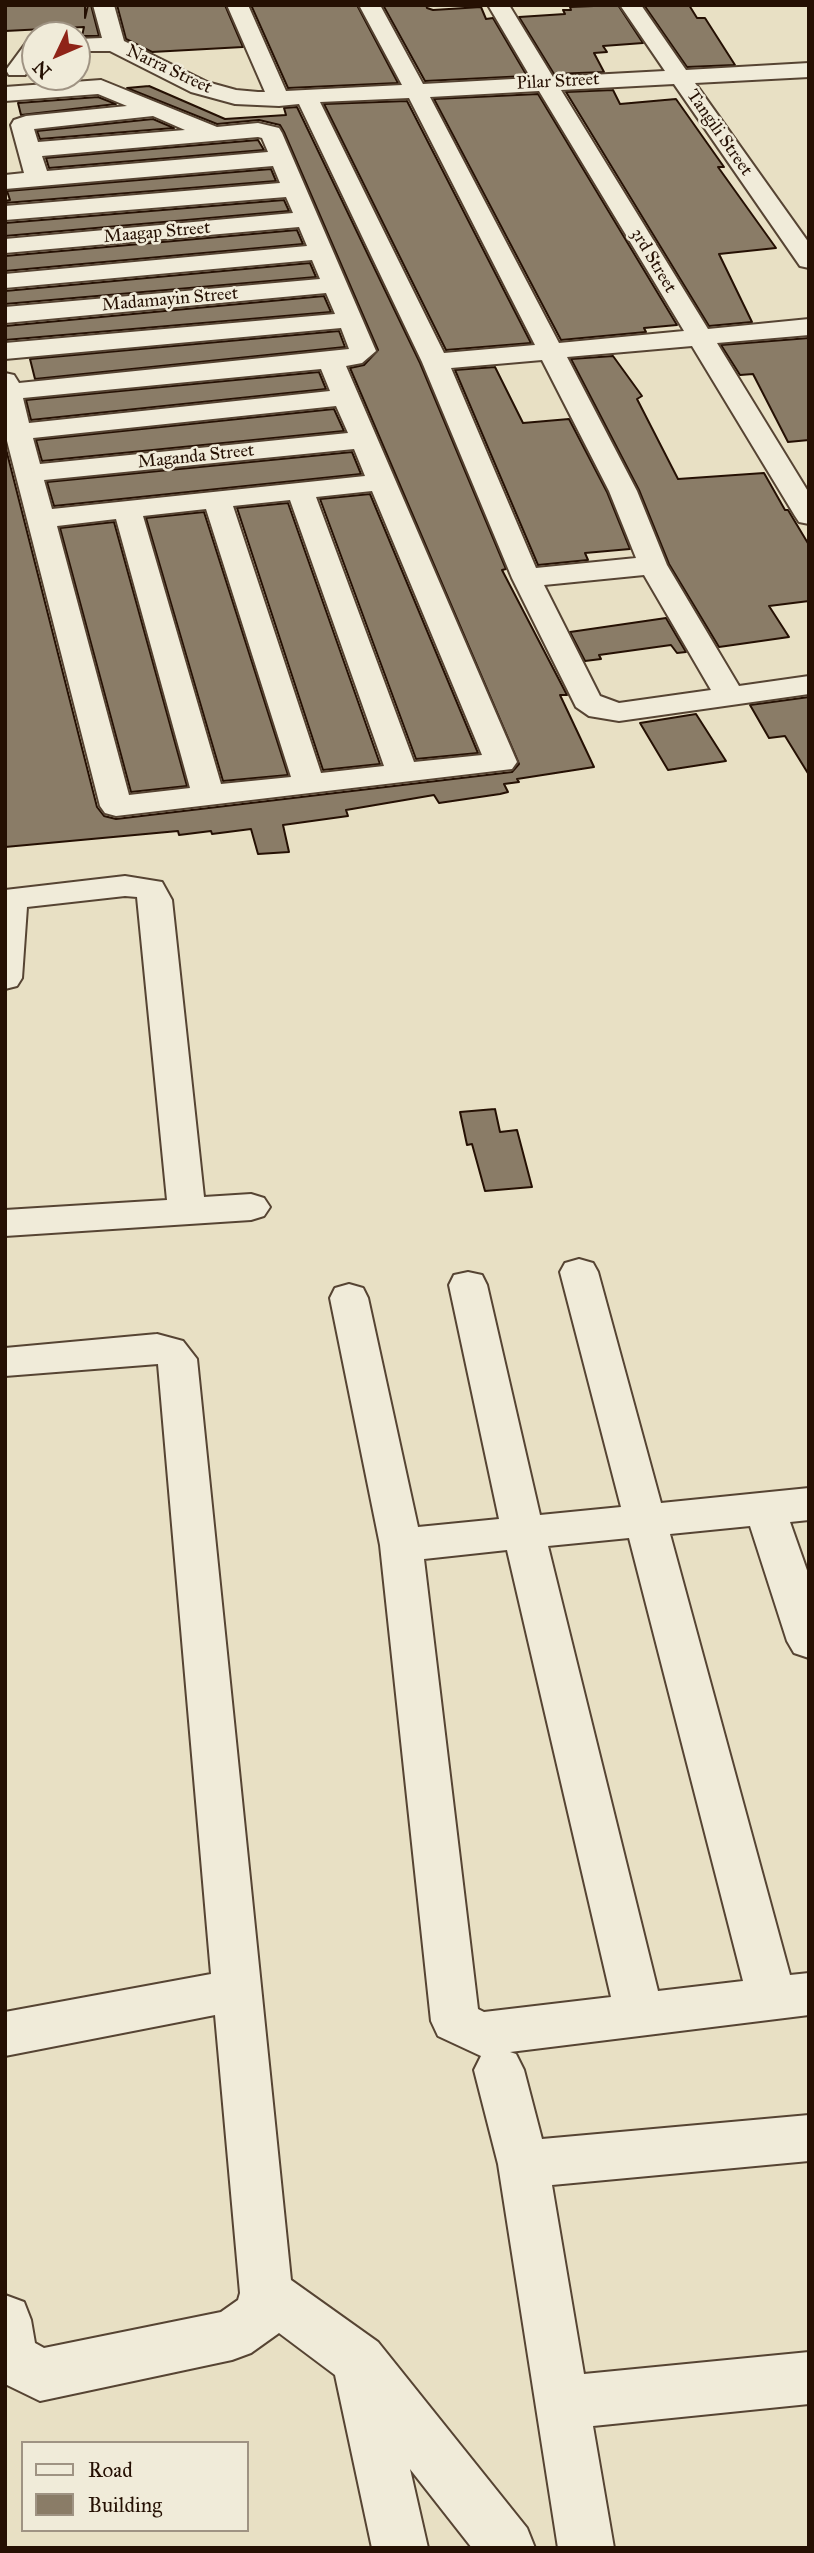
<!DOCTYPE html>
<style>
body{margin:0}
#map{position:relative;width:814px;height:2553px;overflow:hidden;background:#e8e0c4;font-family:"IM FELL Great Primer",serif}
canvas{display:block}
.frame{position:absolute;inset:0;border:7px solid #251003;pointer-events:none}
.legend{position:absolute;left:21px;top:2441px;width:228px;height:91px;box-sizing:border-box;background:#f0ebd9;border:2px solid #9f9383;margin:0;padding:9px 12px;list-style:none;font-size:21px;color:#251003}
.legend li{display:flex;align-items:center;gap:14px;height:35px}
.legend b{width:35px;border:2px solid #9f9383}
.north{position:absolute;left:21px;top:21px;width:70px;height:70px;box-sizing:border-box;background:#f0ebd9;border:2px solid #9f9383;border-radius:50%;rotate:226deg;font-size:19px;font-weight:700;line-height:28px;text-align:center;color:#251003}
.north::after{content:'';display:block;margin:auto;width:24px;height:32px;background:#8f2418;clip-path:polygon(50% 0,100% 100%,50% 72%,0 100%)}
</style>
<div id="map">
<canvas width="814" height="2553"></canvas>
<div class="frame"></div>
<ul class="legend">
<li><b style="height:9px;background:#f0ebd9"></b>Road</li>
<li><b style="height:19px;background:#8a7c67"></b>Building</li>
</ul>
<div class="north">N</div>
</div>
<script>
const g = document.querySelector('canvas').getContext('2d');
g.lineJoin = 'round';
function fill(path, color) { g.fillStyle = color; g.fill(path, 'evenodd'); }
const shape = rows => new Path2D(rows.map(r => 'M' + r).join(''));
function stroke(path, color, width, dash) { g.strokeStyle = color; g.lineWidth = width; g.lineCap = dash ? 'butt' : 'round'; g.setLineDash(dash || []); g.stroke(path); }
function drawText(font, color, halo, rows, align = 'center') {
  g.font = font + ' "IM FELL Great Primer",serif'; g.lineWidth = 5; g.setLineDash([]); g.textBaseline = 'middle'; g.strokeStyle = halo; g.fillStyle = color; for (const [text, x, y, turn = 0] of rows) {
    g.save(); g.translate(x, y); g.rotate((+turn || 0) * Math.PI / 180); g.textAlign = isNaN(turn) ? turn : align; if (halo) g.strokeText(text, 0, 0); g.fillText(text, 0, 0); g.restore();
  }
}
const building = shape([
 [5,5,85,5,85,18,88,5,91,5,99,36,82,36,84,27,5,31,5,5],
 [117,5,225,5,243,47,152,52,126,39,117,5],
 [251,5,357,5,398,83,288,88,251,5],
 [383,5,426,5,427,8,433,10,481,7,486,19,493,18,527,76,425,81,383,5],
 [618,5,643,43,603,46,607,52,594,53,604,72,554,74,519,17,565,14,563,10,571,10,570,7,618,5],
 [644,5,689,5,697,18,705,18,735,65,687,67,644,5],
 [149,86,225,119,286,115,284,108,297,107,420,363,506,569,502,570,567,695,560,695,594,767,517,779,519,782,504,784,508,792,500,794,439,803,434,795,346,810,348,816,283,825,289,852,258,854,251,829,212,834,211,831,179,835,178,831,5,847,5,445,97,807,104,816,116,819,512,772,519,764,350,368,364,365,378,350,284,132,280,125,259,120,217,124,127,88,149,86],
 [613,90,620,104,676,99,724,167,718,167,776,248,719,254,752,322,709,326,566,92,613,90],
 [538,94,677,325,644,328,646,332,561,340,434,99,538,94],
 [98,97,116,104,21,115,18,103,98,97],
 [407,101,531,343,446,350,324,104,407,101],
 [153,119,174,128,40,139,37,131,153,119],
 [258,140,264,150,49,168,46,158,258,140],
 [271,169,276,181,5,203,5,201,10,200,7,191,271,169],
 [284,200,289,211,5,236,5,223,284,200],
 [297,230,303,244,5,271,5,256,297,230],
 [310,263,316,277,5,304,5,291,310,263],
 [324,296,331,312,5,340,5,326,324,296],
 [339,331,345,347,35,379,30,359,339,331],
 [809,338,809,440,788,442,753,374,740,375,721,345,809,338],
 [613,356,642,396,637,399,678,479,764,473,785,510,788,510,809,545,809,601,769,606,789,637,719,647,669,564,639,490,571,359,613,356],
 [495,367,523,423,569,419,607,492,630,549,585,553,588,560,538,565,455,370,495,367],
 [319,372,326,389,31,420,26,400,319,372],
 [334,409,344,431,42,461,36,440,334,409],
 [352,452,361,474,54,506,47,482,352,452],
 [370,494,478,753,416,759,320,499,370,494],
 [288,503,380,764,323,770,237,508,288,503],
 [204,512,288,775,223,781,146,518,204,512],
 [114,522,187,786,131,792,60,528,114,522],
 [666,618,686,652,677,653,671,645,599,655,601,659,585,661,570,632,666,618],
 [809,697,809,775,785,736,769,738,750,705,809,697],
 [696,714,726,761,668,770,640,723,696,714],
 [495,1109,500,1132,517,1130,532,1187,485,1191,472,1144,467,1145,460,1112,495,1109]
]);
fill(building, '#8a7c67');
stroke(building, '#251003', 2);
const minor = shape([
 [93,5,114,5,124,41,207,82,236,90,258,92,265,92,227,5,248,5,286,91,402,85,359,5,380,5,423,84,531,78,488,5,509,5,553,77,665,71,620,5,641,5,686,70,809,63,809,77,695,83,809,243,809,268,800,266,674,84,561,90,708,329,809,319,809,335,717,343,809,493,809,524,799,522,795,516,692,346,567,357,637,491,667,565,739,686,809,676,809,694,619,721,589,716,576,707,512,578,422,362,299,104,279,106,235,104,191,92,110,51,77,51,77,39,102,38,93,5],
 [539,91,684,331,559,343,430,97,539,91],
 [409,98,535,345,444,353,320,102,409,98],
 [542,360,609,491,636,558,536,568,451,368,542,360],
 [644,575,711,690,619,703,600,696,544,585,644,575],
 [35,42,35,61,25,75,9,75,6,70,26,43,35,42],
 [101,80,217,127,258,123,279,128,282,133,376,351,362,363,346,366,517,762,512,769,116,816,105,813,100,806,5,433,5,373,14,375,19,383,349,349,341,328,5,359,5,343,335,314,326,293,5,323,5,307,320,279,312,260,5,288,5,274,307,246,299,227,5,253,5,239,293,213,286,197,5,220,5,206,280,183,273,166,5,189,5,175,24,173,11,125,14,120,26,116,127,106,98,94,5,101,5,87,101,80],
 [153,116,185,130,38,142,34,129,153,116],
 [258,137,262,138,268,152,47,171,42,156,258,137],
 [321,369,330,391,29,423,23,398,321,369],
 [336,406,348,433,40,464,33,438,336,406],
 [354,449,365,476,52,509,44,480,354,449],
 [372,491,482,755,414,762,316,497,372,491],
 [290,500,384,766,321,773,233,506,290,500],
 [206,509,291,777,221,784,143,516,206,509],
 [116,519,190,788,129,795,57,526,116,519],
 [125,876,162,882,172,900,204,1197,251,1194,264,1198,270,1207,264,1216,251,1220,5,1236,5,1210,167,1200,137,897,125,896,27,907,22,978,17,986,5,989,5,890,125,876],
 [579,1259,593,1263,598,1272,661,1503,809,1488,809,1520,790,1522,809,1576,809,1658,794,1653,787,1641,750,1526,670,1534,790,1975,809,1973,809,2015,510,2052,516,2054,524,2070,542,2139,809,2115,809,2161,552,2185,584,2374,809,2352,809,2404,593,2426,614,2548,558,2548,498,2164,474,2070,481,2056,438,2036,431,2021,380,1545,330,1298,335,1288,349,1284,363,1288,368,1298,418,1527,499,1519,449,1285,454,1275,468,1272,482,1275,487,1285,540,1515,621,1507,560,1272,565,1263,579,1259],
 [629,1538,743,1981,658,1991,548,1546,629,1538],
 [507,1550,611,1997,484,2012,478,2009,424,1559,507,1550],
 [157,1334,183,1341,197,1359,291,2280,378,2342,527,2528,535,2548,472,2548,410,2469,428,2548,372,2548,335,2375,279,2333,251,2353,232,2360,40,2401,5,2384,5,2295,24,2302,31,2320,35,2343,44,2348,221,2312,238,2300,240,2293,215,2015,5,2056,5,2012,211,1974,158,1364,5,1376,5,1348,157,1334]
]);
stroke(minor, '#564433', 4);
fill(minor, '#f0ebd9');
drawText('18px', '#251003', '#f0ebd9', [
 ["Narra Street",169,70,25],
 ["Pilar Street",558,82,-3],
 ["Tangili Street",719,133,55],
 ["Maagap Street",157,233,-5],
 ["3rd Street",653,261,59],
 ["Madamayin Street",170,300,-5],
 ["Maganda Street",196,457,-6]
]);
</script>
